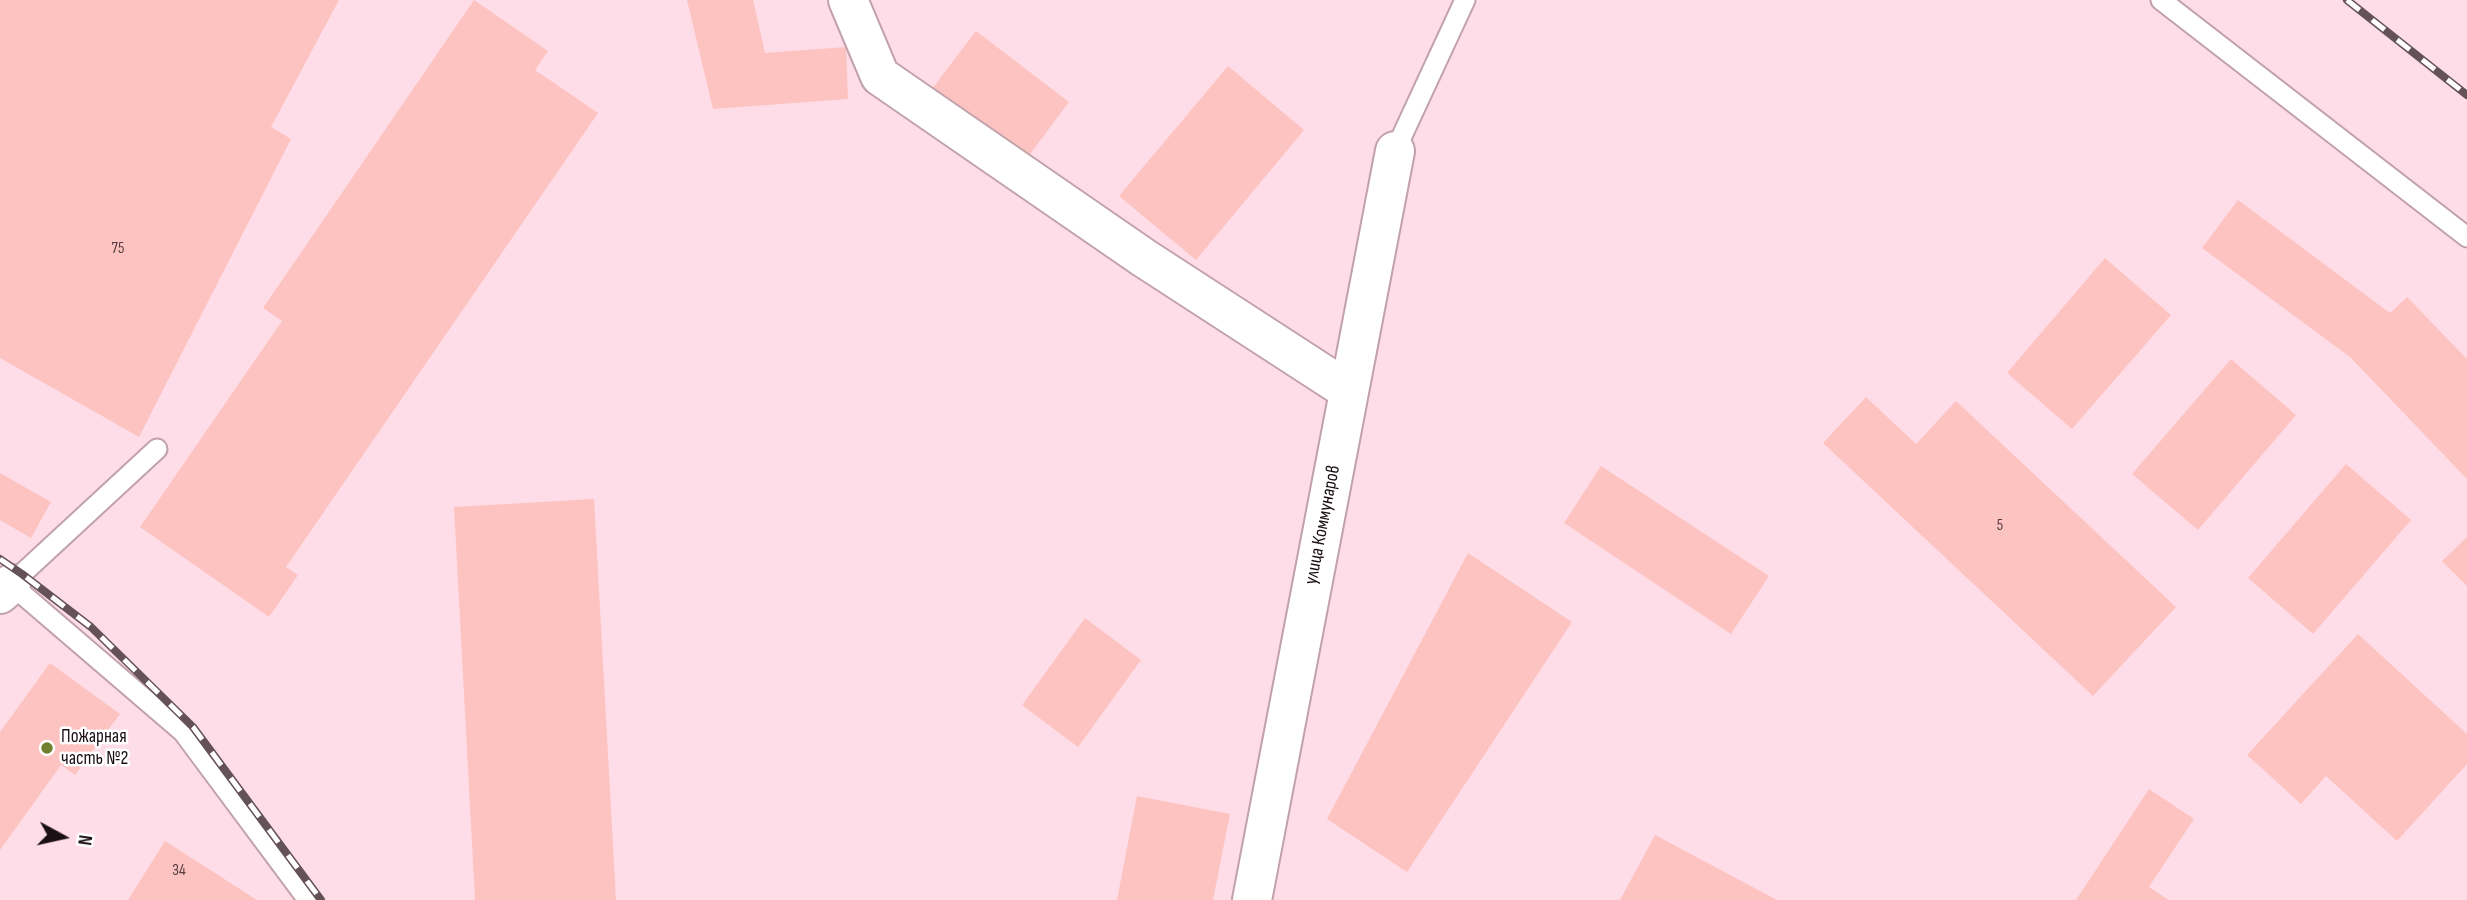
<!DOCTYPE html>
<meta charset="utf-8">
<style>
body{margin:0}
#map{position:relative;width:2467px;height:900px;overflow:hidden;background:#ffdde8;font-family:"Sofia Sans Condensed",sans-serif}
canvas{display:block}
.north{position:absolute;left:28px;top:802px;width:70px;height:70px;-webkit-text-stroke:5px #fff;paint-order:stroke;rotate:98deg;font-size:19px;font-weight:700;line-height:28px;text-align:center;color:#1b1014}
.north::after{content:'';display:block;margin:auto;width:24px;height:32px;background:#1b1014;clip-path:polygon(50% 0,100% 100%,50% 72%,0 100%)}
</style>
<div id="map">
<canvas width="2467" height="900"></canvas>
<div class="north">N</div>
</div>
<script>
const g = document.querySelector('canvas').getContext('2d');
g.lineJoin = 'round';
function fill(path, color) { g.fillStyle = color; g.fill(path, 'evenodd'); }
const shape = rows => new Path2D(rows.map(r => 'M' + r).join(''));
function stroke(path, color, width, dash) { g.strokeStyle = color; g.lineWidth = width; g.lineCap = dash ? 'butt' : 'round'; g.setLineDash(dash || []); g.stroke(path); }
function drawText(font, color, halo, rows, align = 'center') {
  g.font = font + ' "Sofia Sans Condensed",sans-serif'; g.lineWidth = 5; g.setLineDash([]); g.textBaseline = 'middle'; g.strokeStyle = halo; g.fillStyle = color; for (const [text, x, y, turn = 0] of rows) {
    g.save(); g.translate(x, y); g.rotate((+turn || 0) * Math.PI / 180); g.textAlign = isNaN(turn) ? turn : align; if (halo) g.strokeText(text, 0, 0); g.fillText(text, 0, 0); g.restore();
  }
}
fill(shape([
 [0,0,339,0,271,127,291,139,139,437,0,358],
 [474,0,548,51,535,70,598,113,286,567,298,575,269,617,140,527,282,321,263,308],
 [687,0,753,0,765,53,846,47,848,99,713,109],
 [976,31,1069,102,1019,169,925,98],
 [1228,66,1304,130,1196,260,1119,196],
 [2238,200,2390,313,2407,297,2467,359,2467,479,2350,357,2202,248],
 [2105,258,2171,315,2072,429,2007,373],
 [2231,359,2296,415,2198,530,2132,474],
 [1866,397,1916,444,1956,401,2176,607,2093,696,1823,443],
 [2346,464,2411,520,2313,634,2248,578],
 [1601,466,1769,576,1731,634,1564,523],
 [0,473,51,502,31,538,0,520],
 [594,499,616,900,475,900,454,507],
 [2467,537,2467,586,2442,561],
 [1468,553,1572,622,1407,872,1327,819],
 [1085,618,1141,660,1078,747,1022,705],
 [2358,634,2467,734,2467,764,2397,841,2326,776,2301,804,2247,755],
 [50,663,120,714,75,775,61,765,0,850,0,732],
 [2149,789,2194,819,2149,887,2169,900,2076,900],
 [1137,796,1230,814,1213,900,1117,900],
 [1655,835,1777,900,1620,900],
 [165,841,257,900,128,900]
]), '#fdc3c0');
const service = shape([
 [2161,0,2467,237],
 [1395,151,1465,0],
 [7,581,183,732,308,900],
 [11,584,157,449]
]);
const minor = shape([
 [848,0,880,76,1144,258,1349,391],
 [0,594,11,584],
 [1252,900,1395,151]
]);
stroke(service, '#c1a1ab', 23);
stroke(minor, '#c1a1ab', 42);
stroke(service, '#fff', 19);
stroke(minor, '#fff', 38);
const rail = shape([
 [2347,0,2467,95],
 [0,559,22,574,91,627,193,727,321,900]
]);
stroke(rail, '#655259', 8);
stroke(rail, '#fff', 5, [16]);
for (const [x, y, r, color] of [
 [47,748,7,"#71802e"]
]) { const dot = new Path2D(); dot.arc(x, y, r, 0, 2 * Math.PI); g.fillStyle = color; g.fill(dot); stroke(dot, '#fff', 2.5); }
drawText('16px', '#543d3f', null, [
 ["75",118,249],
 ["5",2000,526],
 ["34",179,871]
]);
drawText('19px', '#1b1014', '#fff', [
 ["улица Коммунаров",1323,525,-79]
]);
drawText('19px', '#1b1014', '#fff', [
 ["Пожарная",61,737],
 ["часть №2",61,759]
], 'left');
</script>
